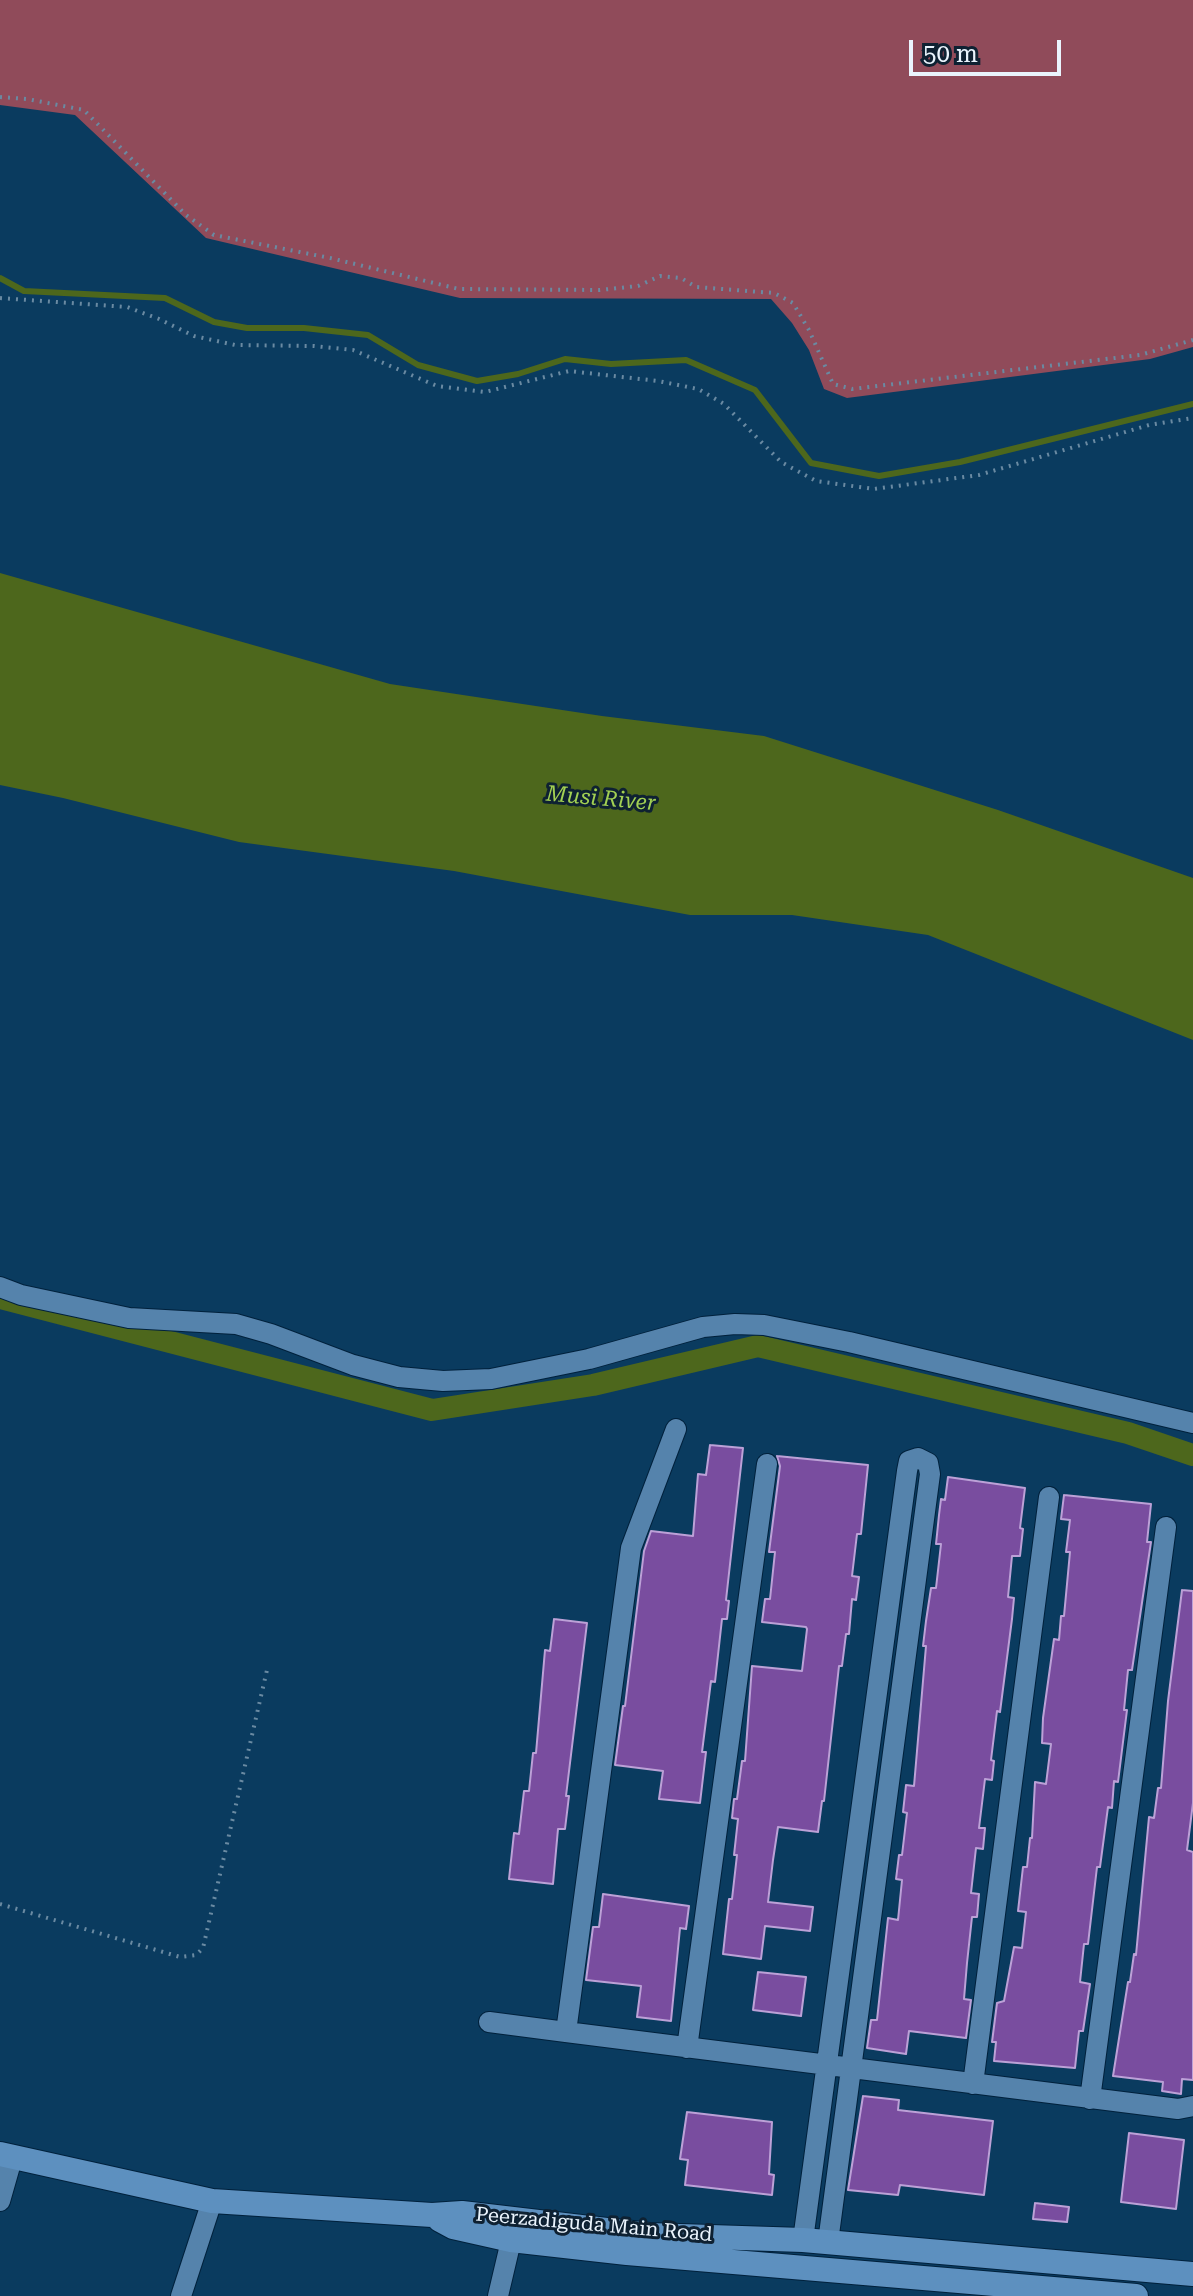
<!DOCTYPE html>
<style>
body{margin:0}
#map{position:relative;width:1193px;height:2296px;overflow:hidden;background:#0a3b5f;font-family:"Roboto Serif",serif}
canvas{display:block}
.scale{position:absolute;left:909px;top:40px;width:152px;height:36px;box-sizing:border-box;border:4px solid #eaf4fd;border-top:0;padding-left:10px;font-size:24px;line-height:28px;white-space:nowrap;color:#eaf4fd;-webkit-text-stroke:6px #0e2132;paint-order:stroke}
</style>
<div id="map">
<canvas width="1193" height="2296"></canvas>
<div class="scale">50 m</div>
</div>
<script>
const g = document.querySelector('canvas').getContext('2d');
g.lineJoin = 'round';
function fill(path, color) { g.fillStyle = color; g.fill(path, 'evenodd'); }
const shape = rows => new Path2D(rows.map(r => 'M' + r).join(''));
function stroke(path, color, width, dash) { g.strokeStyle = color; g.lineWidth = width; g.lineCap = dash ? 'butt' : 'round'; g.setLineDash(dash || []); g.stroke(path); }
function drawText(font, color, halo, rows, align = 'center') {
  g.font = font + ' "Roboto Serif",serif'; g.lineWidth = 6; g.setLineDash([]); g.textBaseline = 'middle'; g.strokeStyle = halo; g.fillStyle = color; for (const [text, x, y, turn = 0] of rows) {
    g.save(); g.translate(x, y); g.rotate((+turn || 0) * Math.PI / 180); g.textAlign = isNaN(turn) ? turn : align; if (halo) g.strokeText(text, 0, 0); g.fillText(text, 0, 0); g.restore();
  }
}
fill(shape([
 [0,0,1193,0,1193,347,1150,359,847,398,824,389,809,350,792,323,771,299,460,298,206,238,75,115,0,105]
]), '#904b5a');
fill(shape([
 [0,573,390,684,602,716,764,736,998,810,1193,878,1193,1040,928,935,792,915,690,915,454,871,239,842,63,798,0,785]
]), '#4d671c');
stroke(shape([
 [0,278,24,291,165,298,214,322,247,328,304,328,368,335,418,365,477,381,518,374,565,359,611,364,686,360,755,390,811,463,879,476,960,462,1193,404]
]), '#4d671c', 6);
stroke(shape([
 [0,1298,432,1410,593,1385,758,1346,1128,1433,1193,1455]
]), '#4d671c', 22);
const building = shape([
 [710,1445,743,1448,726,1600,729,1601,727,1619,722,1619,715,1682,711,1681,702,1752,706,1752,700,1803,659,1799,663,1771,615,1765,623,1706,625,1706,644,1551,651,1531,693,1536,698,1474,706,1475,710,1445],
 [777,1456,868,1465,861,1534,857,1534,852,1576,859,1577,856,1600,852,1599,849,1634,846,1634,842,1666,839,1666,824,1801,822,1801,818,1832,778,1827,773,1860,768,1902,813,1907,810,1931,765,1926,761,1959,723,1954,729,1899,732,1899,737,1855,734,1855,738,1819,732,1818,734,1799,737,1799,742,1761,745,1761,752,1666,802,1671,807,1629,806,1627,762,1622,765,1599,770,1599,775,1552,769,1552,780,1466,777,1456],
 [948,1477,1025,1488,1020,1528,1023,1529,1020,1556,1012,1556,1008,1597,1014,1598,1012,1619,1000,1712,997,1711,991,1760,994,1761,992,1780,985,1779,979,1828,985,1828,983,1849,976,1848,971,1893,979,1894,977,1917,972,1917,967,1963,964,1999,971,2000,966,2038,909,2031,906,2054,867,2048,871,2020,877,2020,888,1918,898,1920,902,1880,896,1879,899,1855,902,1855,907,1813,903,1812,906,1785,914,1786,926,1646,923,1646,926,1621,931,1588,936,1588,941,1544,936,1544,939,1515,941,1499,945,1500,948,1477],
 [1064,1495,1151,1504,1147,1542,1151,1542,1132,1670,1128,1670,1124,1710,1127,1710,1118,1782,1114,1781,1112,1808,1108,1807,1100,1867,1097,1867,1088,1944,1084,1944,1080,1982,1090,1984,1083,2031,1079,2031,1075,2068,994,2061,996,2042,992,2042,997,2003,1004,2001,1014,1947,1022,1948,1026,1912,1018,1911,1023,1867,1027,1867,1030,1838,1032,1838,1035,1782,1046,1784,1051,1744,1042,1743,1043,1718,1054,1639,1059,1640,1061,1616,1064,1616,1070,1552,1066,1552,1070,1520,1061,1519,1064,1495],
 [1182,1590,1193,1591,1193,1803,1187,1850,1193,1852,1193,2080,1182,2079,1181,2094,1162,2091,1163,2082,1113,2076,1128,1982,1130,1982,1134,1954,1136,1955,1149,1817,1154,1818,1158,1788,1161,1788,1168,1701,1182,1590],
 [554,1619,587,1623,566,1796,569,1796,565,1829,558,1829,553,1884,509,1879,514,1833,519,1834,524,1791,529,1791,533,1753,536,1753,545,1650,550,1651,554,1619],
 [603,1894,689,1906,686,1929,680,1928,671,2021,637,2017,641,1986,586,1980,593,1927,599,1927,603,1894],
 [758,1972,806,1977,801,2016,753,2010,758,1972],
 [863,2096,899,2100,898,2110,993,2121,984,2195,900,2185,898,2195,848,2190,863,2096],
 [687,2112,772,2122,769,2174,774,2175,772,2195,685,2185,688,2160,680,2159,687,2112],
 [1129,2133,1184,2140,1176,2209,1121,2202,1129,2133],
 [1035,2203,1069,2207,1067,2222,1033,2219,1035,2203]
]);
fill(building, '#794d9f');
stroke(building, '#bca1d7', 2);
const street = shape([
 [0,1287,21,1295,129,1318,236,1324,271,1334,353,1365,399,1377,443,1381,491,1379,589,1359,703,1327,735,1324,764,1325,849,1342,1193,1423],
 [676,1429,631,1548,566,2032,1178,2109,1193,2106],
 [489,2022,566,2032],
 [687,2048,767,1464],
 [973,2084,1049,1497],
 [1090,2099,1166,1527],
 [0,2201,12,2159],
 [803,2240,907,1471,909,1461,918,1458,928,1463,930,1474,828,2242],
 [181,2296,212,2201],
 [498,2296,514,2228]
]);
const secondary = shape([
 [0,2154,212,2201,432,2215,462,2213,649,2235,803,2240,1193,2274],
 [440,2220,453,2227,511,2240,627,2253,1136,2296]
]);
stroke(street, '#00213c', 22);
stroke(secondary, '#00213c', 26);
stroke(shape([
 [0,97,27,99,84,110,186,215,214,235,330,258,459,289,600,290,638,286,660,276,681,278,696,287,774,293,793,303,809,330,833,384,852,389,1140,355,1193,340],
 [0,298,127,307,159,319,194,336,235,345,314,346,353,350,437,386,485,392,569,371,658,381,698,389,724,404,781,462,816,481,874,489,979,475,1149,425,1193,418],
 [0,1904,180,1957,196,1955,203,1948,267,1670]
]), '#6a8aa2', 4, [2, 6]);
stroke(street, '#5583ac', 20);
stroke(secondary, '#5d90bf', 24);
drawText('20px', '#eaf4fd', '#0e2132', [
 ["Peerzadiguda Main Road",594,2225,5]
]);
drawText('italic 22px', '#a2d053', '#0e2132', [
 ["Musi River",601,799,5]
]);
</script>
